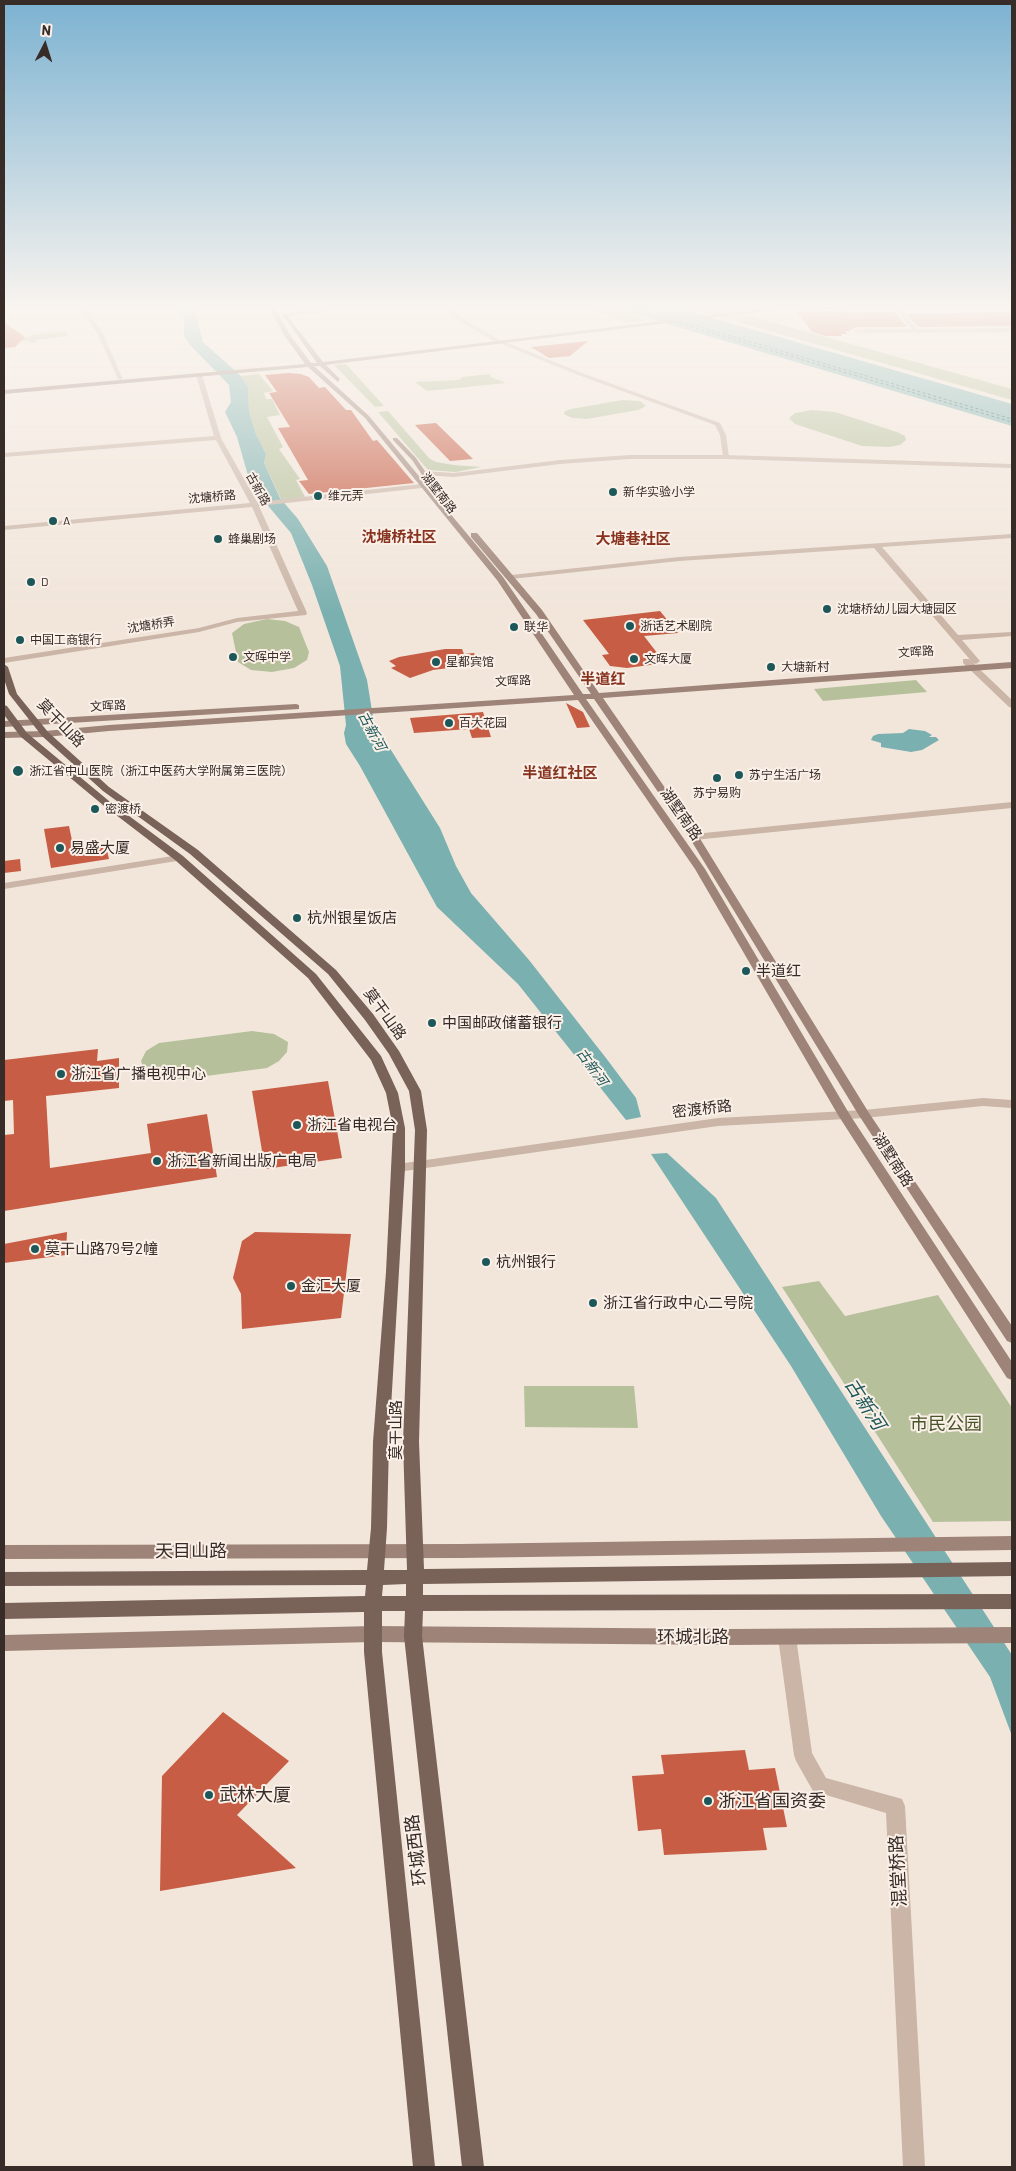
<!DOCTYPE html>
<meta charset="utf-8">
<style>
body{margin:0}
#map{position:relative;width:1016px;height:2171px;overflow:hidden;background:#f2e6db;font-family:Barlow,sans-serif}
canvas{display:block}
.frame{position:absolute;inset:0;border:5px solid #372c28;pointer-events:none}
.north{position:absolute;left:20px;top:20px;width:50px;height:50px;-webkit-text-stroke:4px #faf0e8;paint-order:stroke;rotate:5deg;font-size:14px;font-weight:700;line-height:20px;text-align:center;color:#372c28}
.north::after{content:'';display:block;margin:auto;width:18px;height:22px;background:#372c28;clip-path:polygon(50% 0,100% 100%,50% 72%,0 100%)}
</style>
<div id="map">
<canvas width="1016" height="2171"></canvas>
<div class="frame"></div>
<div class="north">N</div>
</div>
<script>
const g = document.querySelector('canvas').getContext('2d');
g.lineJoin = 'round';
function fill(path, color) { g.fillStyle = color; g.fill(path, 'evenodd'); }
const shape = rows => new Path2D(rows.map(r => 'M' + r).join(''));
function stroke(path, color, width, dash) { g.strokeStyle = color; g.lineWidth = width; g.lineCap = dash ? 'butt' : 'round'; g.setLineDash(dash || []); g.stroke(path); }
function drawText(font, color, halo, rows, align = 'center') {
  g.font = font + ' Barlow,"Noto Sans SC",sans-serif'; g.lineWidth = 4; g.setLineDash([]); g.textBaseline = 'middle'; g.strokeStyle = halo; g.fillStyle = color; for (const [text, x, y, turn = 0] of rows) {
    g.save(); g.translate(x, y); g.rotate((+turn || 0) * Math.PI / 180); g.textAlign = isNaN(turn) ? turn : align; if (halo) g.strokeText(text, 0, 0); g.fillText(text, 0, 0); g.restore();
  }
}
fill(shape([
 [593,310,620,310,649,320,628,323],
 [696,310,724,310,751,316,1012,389,1012,400],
 [65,331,68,336,36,340,38,342,31,343,28,341,22,341,22,339,32,335],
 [346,364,384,406,375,407,334,365],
 [259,374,273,391,264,393,266,399,272,399,280,415,267,417,283,447,279,449,300,479,296,480,305,497,282,501,264,463,266,454,256,434,249,411,248,387,241,376],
 [490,374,491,377,506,383,427,391,415,382,459,380,462,377],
 [622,400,640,401,646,406,638,410,587,419,572,418,564,414,565,411,571,409],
 [812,410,835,412,897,432,905,436,906,440,900,445,889,447,862,446,795,424,789,418,795,413],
 [388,411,430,459,436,462,454,465,481,467,456,472,428,470,378,412],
 [267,619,285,621,299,627,309,652,307,660,294,668,272,672,251,670,238,662,232,633,244,624],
 [916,680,927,692,823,701,814,689],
 [252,1031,274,1034,288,1042,287,1052,279,1061,267,1068,183,1079,158,1079,145,1072,141,1061,146,1051,159,1043],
 [819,1281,845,1316,938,1295,1012,1408,1012,1521,933,1522,782,1287],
 [524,1386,634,1386,638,1428,525,1427]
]), '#b6c19b');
fill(shape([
 [177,310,195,310,203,342,241,376,248,387,249,411,256,434,266,454,264,463,280,498,298,519,327,566,367,680,374,723,440,828,456,866,471,893,529,960,606,1058,636,1098,641,1117,626,1120,518,984,437,907,360,766,346,744,344,733,346,725,340,666,312,585,291,533,253,488,247,472,237,437,225,412,231,402,229,385,191,346,184,336,184,320],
 [620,310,685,310,1012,404,1012,426],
 [909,729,925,731,932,735,929,737,936,737,939,740,922,750,911,752,881,747,881,743,871,740,873,736,878,734,903,733],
 [667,1153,716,1198,1012,1655,1012,1736,990,1677,881,1516,791,1366,651,1154]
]), '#7ab0af');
stroke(shape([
 [636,310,669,320],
 [646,310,674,319],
 [680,321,1012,419],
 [675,322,1012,422]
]), '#1c5859', 1, [3, 2.5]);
fill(shape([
 [841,311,843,313,895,312,907,327,857,327,850,330,851,331,845,331,847,334,841,334,842,336,826,336,812,332,797,312],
 [1012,312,1012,326,918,327,906,314],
 [4,322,25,337,15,347,4,348],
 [588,341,570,356,549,358,531,347],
 [289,373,301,374,309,377,319,388,325,387,346,410,351,410,373,441,377,440,414,483,309,494,299,481,308,480,278,428,290,427,269,393,277,392,265,375],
 [436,423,472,458,473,459,450,461,415,425],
 [660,611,678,633,644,636,665,663,627,668,610,666,602,655,609,654,583,620],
 [445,649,462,649,464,654,474,653,481,664,433,670,410,678,391,668,396,666,389,661,399,657],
 [566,703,583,712,590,727,577,728],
 [483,712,491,737,472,738,469,729,414,733,410,718],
 [69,826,74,850,106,846,109,859,51,868,44,829],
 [20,859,21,871,4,873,4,861],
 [98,1049,97,1061,119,1058,119,1088,46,1096,50,1168,151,1153,147,1124,207,1114,217,1177,4,1211,4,1135,14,1134,13,1100,4,1101,4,1060],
 [328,1081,342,1158,265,1169,252,1091],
 [67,1232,66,1255,4,1263,4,1244],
 [255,1232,351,1234,341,1318,242,1329,241,1294,233,1278,242,1241],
 [223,1712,289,1761,237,1815,296,1868,160,1891,162,1776],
 [745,1750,749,1770,775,1768,787,1827,763,1828,767,1850,664,1855,661,1829,638,1831,632,1776,664,1774,661,1755]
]), '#c75d44');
fill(shape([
 [81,310,86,310,103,333,123,380,118,379,97,333,81,310],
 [448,310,453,310,458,316,498,339,582,373,720,423,726,435,729,457,726,459,723,457,720,435,715,425,578,375,494,341,454,318,448,310],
 [896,310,901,310,917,329,1012,328,1012,332,857,333,854,331,857,329,911,329,896,310],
 [199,373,202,375,221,438,257,502,422,484,425,486,422,488,259,506,307,613,306,615,237,622,199,632,4,663,4,658,199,628,237,618,298,611,252,507,4,530,4,526,250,503,216,440,4,457,4,453,214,436,196,375,199,373],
 [1012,534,1012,538,882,547,958,635,1012,632,1012,636,962,640,980,661,976,664,973,663,874,548,679,561,511,579,507,577,511,575,679,557,1012,534],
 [963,659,969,659,1012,700,1012,708,1009,707,963,663,963,659],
 [1012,802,1012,808,694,840,689,837,694,834,1012,802],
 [179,855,183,856,183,860,4,889,4,883,179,855],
 [787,1629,793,1631,796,1637,812,1753,826,1778,895,1797,902,1799,905,1806,925,2167,903,2167,886,1813,813,1791,796,1761,794,1755,778,1637,781,1631,787,1629]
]), '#cab5a7');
fill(shape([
 [312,310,333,310,284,317,281,315,312,310],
 [629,455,726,455,1012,464,1012,468,726,459,629,459,560,464,454,477,423,475,420,473,423,471,454,473,560,460,629,455],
 [983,1098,1012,1100,1012,1108,983,1106,864,1118,718,1126,398,1172,393,1171,391,1168,393,1165,398,1164,718,1118,864,1110,983,1098]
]), '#cab5a7');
fill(shape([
 [271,310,276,310,290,335,311,363,317,363,282,314,286,314,323,362,754,310,773,310,326,365,340,379,338,382,320,366,314,366,369,416,503,577,583,694,591,694,536,614,471,537,471,533,477,533,542,610,599,693,1012,662,1012,668,603,698,699,837,869,1113,1012,1326,1012,1343,1007,1341,858,1114,689,837,594,699,586,699,705,869,850,1115,1012,1362,1012,1380,1007,1378,838,1115,695,869,578,700,109,731,45,737,4,738,4,732,45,731,109,725,574,695,497,580,365,418,308,367,4,394,4,390,305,364,284,335,271,310],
 [393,438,397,438,416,458,438,490,437,491,433,491,412,460,393,440,393,438],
 [296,704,299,705,299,709,4,727,4,721,296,704],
 [1012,1536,1012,1550,460,1558,4,1559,4,1545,460,1544,1012,1536],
 [373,1626,731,1629,1012,1627,1012,1643,731,1645,373,1642,4,1651,4,1635,373,1626]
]), '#9e8478');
fill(shape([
 [4,664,8,667,17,694,48,732,109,787,198,850,336,970,373,1014,399,1051,421,1091,427,1130,419,1442,424,1569,1012,1562,1012,1576,423,1584,423,1595,1012,1594,1012,1609,423,1611,422,1636,484,2167,462,2167,404,1636,405,1611,382,1611,382,1652,435,2167,413,2167,364,1652,364,1612,4,1619,4,1603,365,1596,366,1585,4,1586,4,1572,367,1570,371,1528,373,1442,386,1272,393,1128,386,1093,371,1060,308,978,175,860,103,805,21,737,4,715,4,705,7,706,27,733,109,801,183,856,316,974,381,1056,398,1093,405,1128,405,1168,389,1442,387,1528,384,1570,407,1570,403,1442,415,1130,409,1091,389,1054,365,1020,328,974,190,854,103,791,42,736,9,694,4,679,4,664],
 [406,1584,406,1596,382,1596,383,1585,406,1584]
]), '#796258');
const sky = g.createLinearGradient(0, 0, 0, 614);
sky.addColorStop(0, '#7cb2d1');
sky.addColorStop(0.5, '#f9f4ef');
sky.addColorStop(1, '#f9f4ef00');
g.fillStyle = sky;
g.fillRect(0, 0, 1016, 614);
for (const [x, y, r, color] of [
 [613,492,5,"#1c5859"],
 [318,496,5,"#1c5859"],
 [53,521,5,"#1c5859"],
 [218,539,5,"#1c5859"],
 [31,582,5,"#1c5859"],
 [827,609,5,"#1c5859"],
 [630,626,5,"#1c5859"],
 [514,627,5,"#1c5859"],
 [20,640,5,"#1c5859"],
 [233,657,5,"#1c5859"],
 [634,659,5,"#1c5859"],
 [436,662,5,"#1c5859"],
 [771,667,5,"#1c5859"],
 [449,723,5,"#1c5859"],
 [18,771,6,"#1c5859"],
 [739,775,5,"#1c5859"],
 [717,778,5,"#1c5859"],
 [95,809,5,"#1c5859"],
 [60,848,5,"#1c5859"],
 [297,918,5,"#1c5859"],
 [746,971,5,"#1c5859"],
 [432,1023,5,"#1c5859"],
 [61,1074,5,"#1c5859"],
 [297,1125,5,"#1c5859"],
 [157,1161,5,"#1c5859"],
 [35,1249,5,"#1c5859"],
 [486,1262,5,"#1c5859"],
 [291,1286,5,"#1c5859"],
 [593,1303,5,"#1c5859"],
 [209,1795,5,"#1c5859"],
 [708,1801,5,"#1c5859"]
]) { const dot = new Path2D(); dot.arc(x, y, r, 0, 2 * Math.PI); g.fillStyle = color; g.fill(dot); stroke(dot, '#faf0e8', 2); }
drawText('12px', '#372c28', '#faf0e8', [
 ["古新路",258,489,61],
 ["湖墅南路",439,493,52],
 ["沈塘桥路",212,497,-5],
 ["沈塘桥弄",151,625,-9],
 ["文晖路",916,652,-4],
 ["文晖路",513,681,-3],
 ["文晖路",108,706,-3]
]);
drawText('12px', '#372c28', '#faf0e8', [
 ["新华实验小学",623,492],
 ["维元弄",328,496],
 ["A",63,521],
 ["蜂巢剧场",228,539],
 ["D",41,582],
 ["沈塘桥幼儿园大塘园区",837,609],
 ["浙话艺术剧院",640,626],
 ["联华",524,627],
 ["中国工商银行",30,640],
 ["文晖中学",243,657],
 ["文晖大厦",644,659],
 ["星都宾馆",446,662],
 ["大塘新村",781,667],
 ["百大花园",459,723],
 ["浙江省中山医院（浙江中医药大学附属第三医院）",29,771],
 ["苏宁生活广场",749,775],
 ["苏宁易购",717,793,"center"],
 ["密渡桥",105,809]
], 'left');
drawText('italic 14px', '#1c5859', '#faf0e8', [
 ["古新河",372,731,62],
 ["古新河",592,1067,54]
]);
drawText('bold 15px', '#873320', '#faf0e8', [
 ["沈塘桥社区",399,537],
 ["大塘巷社区",633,539],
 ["半道红",603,679],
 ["半道红社区",560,773]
]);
drawText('15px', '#372c28', '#faf0e8', [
 ["莫干山路",61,723,46],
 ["湖墅南路",681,814,55],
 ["莫干山路",385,1014,54],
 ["密渡桥路",702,1109,-7],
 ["湖墅南路",893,1160,57],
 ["莫干山路",396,1430,-90]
]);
drawText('15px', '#372c28', '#faf0e8', [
 ["易盛大厦",70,848],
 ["杭州银星饭店",307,918],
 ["半道红",756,971],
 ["中国邮政储蓄银行",442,1023],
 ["浙江省广播电视中心",71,1074],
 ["浙江省电视台",307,1125],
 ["浙江省新闻出版广电局",167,1161],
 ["莫干山路79号2幢",45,1249],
 ["杭州银行",496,1262],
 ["金汇大厦",301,1286],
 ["浙江省行政中心二号院",603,1303]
], 'left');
drawText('18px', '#48552b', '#faf0e8', [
 ["市民公园",946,1424]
]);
drawText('18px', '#372c28', '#faf0e8', [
 ["天目山路",191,1551],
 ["环城北路",693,1637],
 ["环城西路",416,1850,-97],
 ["混堂桥路",898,1871,-93]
]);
drawText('18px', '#372c28', '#faf0e8', [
 ["武林大厦",219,1795],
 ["浙江省国资委",718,1801]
], 'left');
drawText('italic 19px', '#1c5859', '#faf0e8', [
 ["古新河",865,1404,57]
]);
</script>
